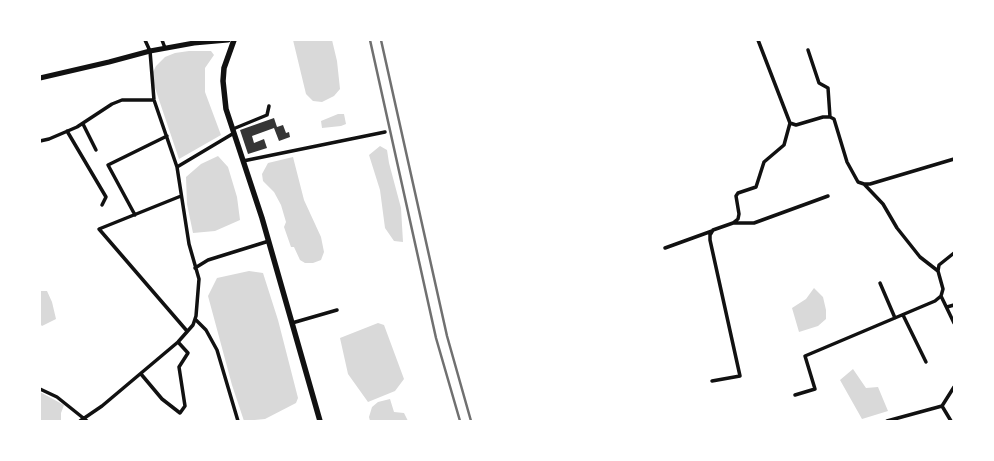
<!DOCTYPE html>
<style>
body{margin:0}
#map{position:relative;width:994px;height:461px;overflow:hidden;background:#fff;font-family:Inter,sans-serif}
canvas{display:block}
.frame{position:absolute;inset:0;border:41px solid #fff;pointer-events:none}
</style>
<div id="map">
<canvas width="994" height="461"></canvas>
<div class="frame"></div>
</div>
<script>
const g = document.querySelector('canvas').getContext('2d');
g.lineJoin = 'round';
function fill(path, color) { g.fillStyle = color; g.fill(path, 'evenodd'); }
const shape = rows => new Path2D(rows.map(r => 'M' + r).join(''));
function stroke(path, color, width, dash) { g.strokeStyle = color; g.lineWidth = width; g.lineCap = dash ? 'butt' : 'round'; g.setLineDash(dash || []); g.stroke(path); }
fill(shape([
 [293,40,332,40,337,61,340,89,334,96,322,102,313,101,306,94],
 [189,51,211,51,214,55,205,68,205,92,221,135,179,159,154,85,153,72,156,66,165,57,175,53],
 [338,114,344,114,346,124,341,126,322,128,321,121],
 [380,146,387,150,389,163,401,208,403,242,394,241,385,228,380,190,369,155],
 [218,156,228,167,237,197,240,220,215,231,193,233,187,204,186,177,201,164],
 [293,157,304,200,321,237,324,252,321,260,313,263,305,263,300,260,294,247,291,247,284,227,286,222,281,205,274,192,263,181,262,174,268,163],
 [249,271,263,273,278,320,298,398,296,403,265,419,244,421,232,385,208,296,217,278],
 [814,288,823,297,826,310,826,319,818,326,799,332,792,308,806,299],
 [40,291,47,291,52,302,56,319,42,326,40,324],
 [378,323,384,325,404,379,395,391,368,402,348,374,340,338],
 [853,369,866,388,878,387,888,411,862,419,840,380],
 [40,392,64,405,61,413,61,421,40,421],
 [390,399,394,412,404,413,408,421,370,421,369,417,372,407,378,402]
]), '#d9d9d9');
fill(shape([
 [274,118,277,127,283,125,286,133,289,132,290,137,279,141,274,128,252,136,254,143,264,139,267,148,248,154,240,130]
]), '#353535');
stroke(shape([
 [162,40,165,48],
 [758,40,790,123,796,125,823,117,830,117,834,119,847,162,858,182,864,184,870,184,954,159],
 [808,50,819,83,828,88,830,117],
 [83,124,96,150],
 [233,129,267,115,269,106],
 [67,131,106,197,102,205],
 [40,141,49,139,77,127,112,104,122,100,154,100],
 [243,161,385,132],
 [177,167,234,133],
 [864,184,883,204,897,228,920,257,938,271],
 [181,196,99,229,187,331],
 [135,215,108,165,167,136],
 [733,223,754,223,828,196],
 [665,248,712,231],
 [195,268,208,260,269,241],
 [880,283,895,318],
 [941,296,954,323],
 [947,307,954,305],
 [903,315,926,362],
 [195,319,206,330,217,350,238,421],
 [292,323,337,310],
 [141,374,162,399,180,413,185,406,179,367,188,353,178,342],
 [712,381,740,376,710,240,710,235,713,230,733,223,738,219,739,214,736,196,738,193,756,187,764,162,784,145,790,123],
 [40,389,57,397,87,421],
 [795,395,815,389,805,356,935,301,941,296,943,289,938,271,939,265,954,253],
 [942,406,951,421],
 [80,421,102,406,178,342,193,325,196,316,199,279,189,244,177,167,154,100,150,51,145,40],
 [887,421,942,406,954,387]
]), '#111', 3.5);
stroke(shape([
 [40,78,109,62,150,51,194,43,228,40]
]), '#111', 5);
stroke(shape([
 [234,40,224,68,223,81,226,109,262,218,320,421]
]), '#111', 5.5);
stroke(shape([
 [370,40,436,338,460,421],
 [381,40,447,336,471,421]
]), '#707070', 2.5);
</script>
